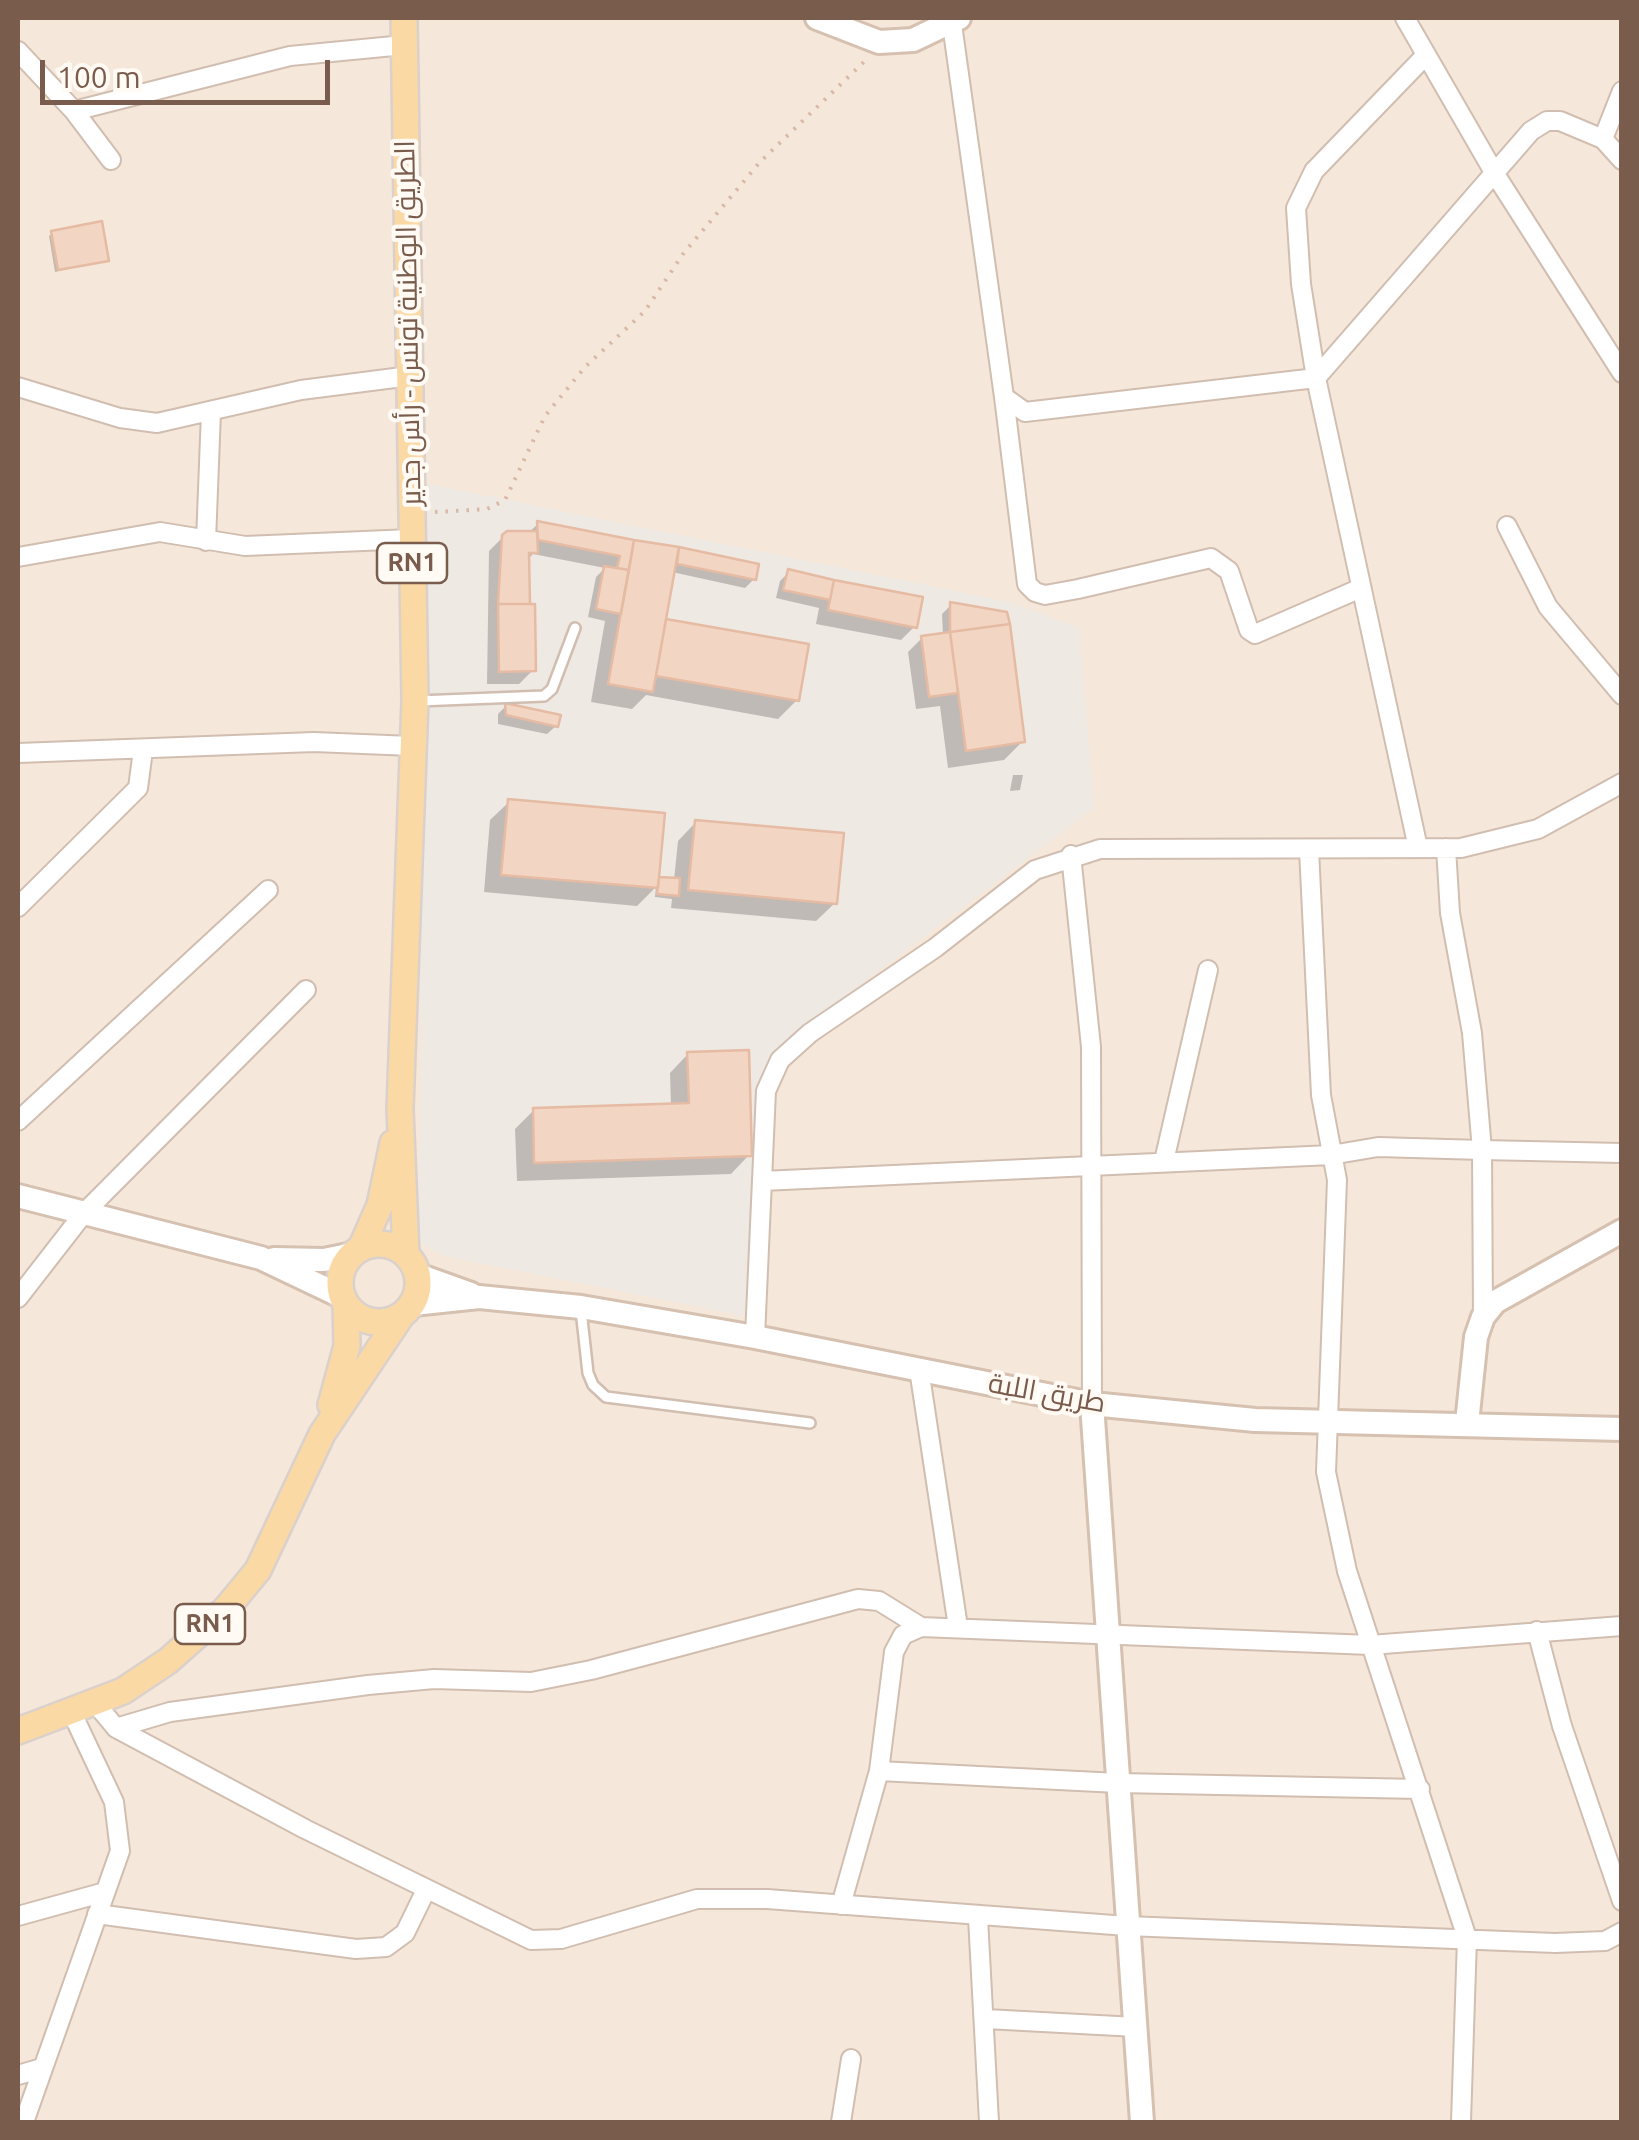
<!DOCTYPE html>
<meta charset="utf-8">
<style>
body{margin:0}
#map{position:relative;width:1639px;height:2140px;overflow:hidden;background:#fdf6ec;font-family:Ubuntu,sans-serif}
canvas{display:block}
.frame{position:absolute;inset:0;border:20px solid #7a5c4d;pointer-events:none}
.scale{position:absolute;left:40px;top:60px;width:290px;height:45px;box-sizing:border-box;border:5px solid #7a5c4d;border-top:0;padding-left:12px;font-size:30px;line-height:35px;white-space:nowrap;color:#7a5c4d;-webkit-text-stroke:8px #fffaf3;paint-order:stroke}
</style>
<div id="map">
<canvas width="1639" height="2140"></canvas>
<div class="frame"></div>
<div class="scale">100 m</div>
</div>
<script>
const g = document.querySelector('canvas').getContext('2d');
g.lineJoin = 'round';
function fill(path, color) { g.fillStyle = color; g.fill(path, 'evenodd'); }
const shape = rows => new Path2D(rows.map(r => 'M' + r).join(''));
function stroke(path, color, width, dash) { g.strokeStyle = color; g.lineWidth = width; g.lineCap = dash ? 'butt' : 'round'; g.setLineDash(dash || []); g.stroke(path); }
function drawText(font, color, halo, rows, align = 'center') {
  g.font = font + ' Ubuntu,Cairo,sans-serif'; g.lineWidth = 8; g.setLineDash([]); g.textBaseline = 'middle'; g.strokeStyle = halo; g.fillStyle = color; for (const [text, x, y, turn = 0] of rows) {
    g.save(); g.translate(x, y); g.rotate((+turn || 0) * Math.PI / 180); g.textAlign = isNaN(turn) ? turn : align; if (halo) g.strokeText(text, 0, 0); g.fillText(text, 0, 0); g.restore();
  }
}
fill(shape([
 [18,18,1621,18,1621,2122,18,2122]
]), '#f5e8da');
fill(shape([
 [409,480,1009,602,1079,628,1094,808,795,1034,777,1055,757,1163,745,1316,444,1256,417,1241,422,1065]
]), '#efe9e4');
fill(shape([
 [53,233,106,260,55,272,49,236],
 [538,524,679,549,754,579,745,588,672,572,663,621,797,700,778,719,646,695,632,709,591,702,605,621,588,617,596,577,605,568,533,554,527,560,533,670,519,684,487,684,489,551,503,537,527,534],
 [789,572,914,627,901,640,816,624,819,608,776,598,780,581],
 [951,605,1022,742,1004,760,948,768,940,706,916,709,908,652,922,638,943,636,942,614],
 [506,706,556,726,547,734,498,724,498,714],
 [1013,775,1023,775,1020,790,1010,791],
 [509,802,656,879,674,880,678,841,696,822,835,903,816,921,671,908,672,899,655,897,656,887,637,906,484,892,490,820],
 [688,1054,749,1155,731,1174,517,1181,515,1129,534,1110,671,1106,670,1073]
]), '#0003');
const building = shape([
 [102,221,109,261,58,270,51,231,102,221],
 [537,521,634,540,629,570,617,568,620,556,538,540,537,521],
 [507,531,537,531,538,553,529,553,530,604,498,604,502,535,507,531],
 [634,540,679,547,653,692,608,684,634,540],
 [679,547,759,564,756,580,677,564,679,547],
 [604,566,629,570,621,614,596,609,604,566],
 [788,569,834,580,830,600,783,590,788,569],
 [834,580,923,597,917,628,828,610,834,580],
 [950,602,1007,612,1010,624,950,632,950,602],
 [498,604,535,604,536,671,499,672,498,604],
 [666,619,809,644,799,701,656,676,666,619],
 [1010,624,1025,742,966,751,950,632,1010,624],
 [950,632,958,693,929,697,921,636,950,632],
 [505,703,561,715,558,727,506,715,505,703],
 [508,799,665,813,658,888,501,875,508,799],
 [695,820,844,833,837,904,688,890,695,820],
 [659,877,680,878,679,896,657,894,659,877],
 [749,1050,752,1156,534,1163,533,1108,689,1103,687,1052,749,1050]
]);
fill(building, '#f3d5c3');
stroke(building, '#e6bba3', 2.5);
const lane = shape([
 [418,701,544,696,552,689,575,628],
 [581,1310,588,1373,593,1385,606,1397,810,1423]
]);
const street = shape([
 [1405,18,1495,174,1622,373],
 [952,24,1004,397,1025,412,1316,378,1531,131,1547,121,1560,121,1603,139,1622,160],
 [18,51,74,111,111,160],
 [74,111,290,56,404,45],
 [1603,139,1622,91],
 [18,387,120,418,157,423,301,390,410,376],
 [1004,397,1027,584,1035,592,1045,595,1078,589,1211,558,1229,571,1249,630,1255,634,1361,588],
 [1507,526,1548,607,1622,695],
 [206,541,211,412],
 [18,557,160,532,245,546,411,539],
 [18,753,314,742,412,746],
 [1418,848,1316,378,1301,284,1296,208,1314,171,1425,56],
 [1446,848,1450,913,1472,1033,1482,1150,1622,1153],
 [1309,850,1321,1095,1337,1180,1326,1472,1347,1571,1467,1938,1461,2122],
 [1071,855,1091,1047,1092,1404],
 [18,907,138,788,143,750],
 [18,1121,268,890],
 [1164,1161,1208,970],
 [762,1181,1331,1155,1378,1147,1482,1150,1483,1317],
 [18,1298,84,1213,306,990],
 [755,1337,766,1091,780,1060,810,1033,935,948,1035,870,1100,849,1461,848,1538,829,1622,783],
 [919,1369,958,1627],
 [1537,1631,1562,1726,1622,1901],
 [96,1704,116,1728,305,1829,531,1940,561,1939,697,1899,767,1899,1127,1926,1555,1943,1605,1941,1622,1932],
 [116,1728,170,1712,368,1685,434,1679,531,1682,591,1670,858,1599,879,1601,921,1627],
 [1420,1789,1118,1783,879,1771,894,1652,903,1635,921,1627,1370,1645,1622,1626],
 [841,1905,879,1771],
 [97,1914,356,1949,386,1947,405,1933,426,1890],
 [18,1916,105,1892],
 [978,1918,989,2122],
 [986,2019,1136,2027],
 [18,2075,42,2068],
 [24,2122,120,1851,114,1802,72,1713],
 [841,2122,851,2059]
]);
const secondary = shape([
 [817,18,879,42,913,40,959,18],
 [18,1196,261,1258,343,1297],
 [274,1259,324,1260,353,1254],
 [418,1275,471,1294],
 [413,1304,479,1297,581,1307,755,1337,1092,1404,1255,1420,1622,1429],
 [1092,1404,1142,2122],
 [1467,1423,1476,1337,1483,1317,1495,1302,1622,1231]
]);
const primary = shape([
 [404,18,415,701,400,1109,406,1255],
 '340 1283a39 39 0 1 1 78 0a39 39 0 1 1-78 0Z',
 [361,1248,380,1205,393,1143],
 [331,1405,347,1346,346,1305],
 [18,1731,123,1691,168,1661,225,1610,258,1570,322,1434,401,1316]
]);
stroke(lane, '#d1beb0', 14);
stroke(street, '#d1beb0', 22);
stroke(secondary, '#d6c0b0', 28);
stroke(primary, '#dad1cd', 30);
stroke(shape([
 [435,512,487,509,505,500,545,416,585,367,645,311,683,254,760,162,868,58]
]), '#d9b8a5', 4, [2.5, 8]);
stroke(lane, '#fff', 9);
stroke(street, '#fff', 18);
stroke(secondary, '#fff', 22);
stroke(primary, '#fbd9a5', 25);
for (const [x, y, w] of [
 [412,563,70],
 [210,1624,70]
]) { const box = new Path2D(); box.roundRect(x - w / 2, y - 20, w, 40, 8); g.fillStyle = '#fffaf3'; g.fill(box); stroke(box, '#7a5c4d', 2.5); }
drawText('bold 25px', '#7a5c4d', null, [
 ["RN1",412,563],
 ["RN1",210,1624]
]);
drawText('28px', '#7a5c4d', '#fffaf3', [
 ["الطريق الوطنية تونس - رأس جدير",408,323,-91],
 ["طريق اللبة",1047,1393,10]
]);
</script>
